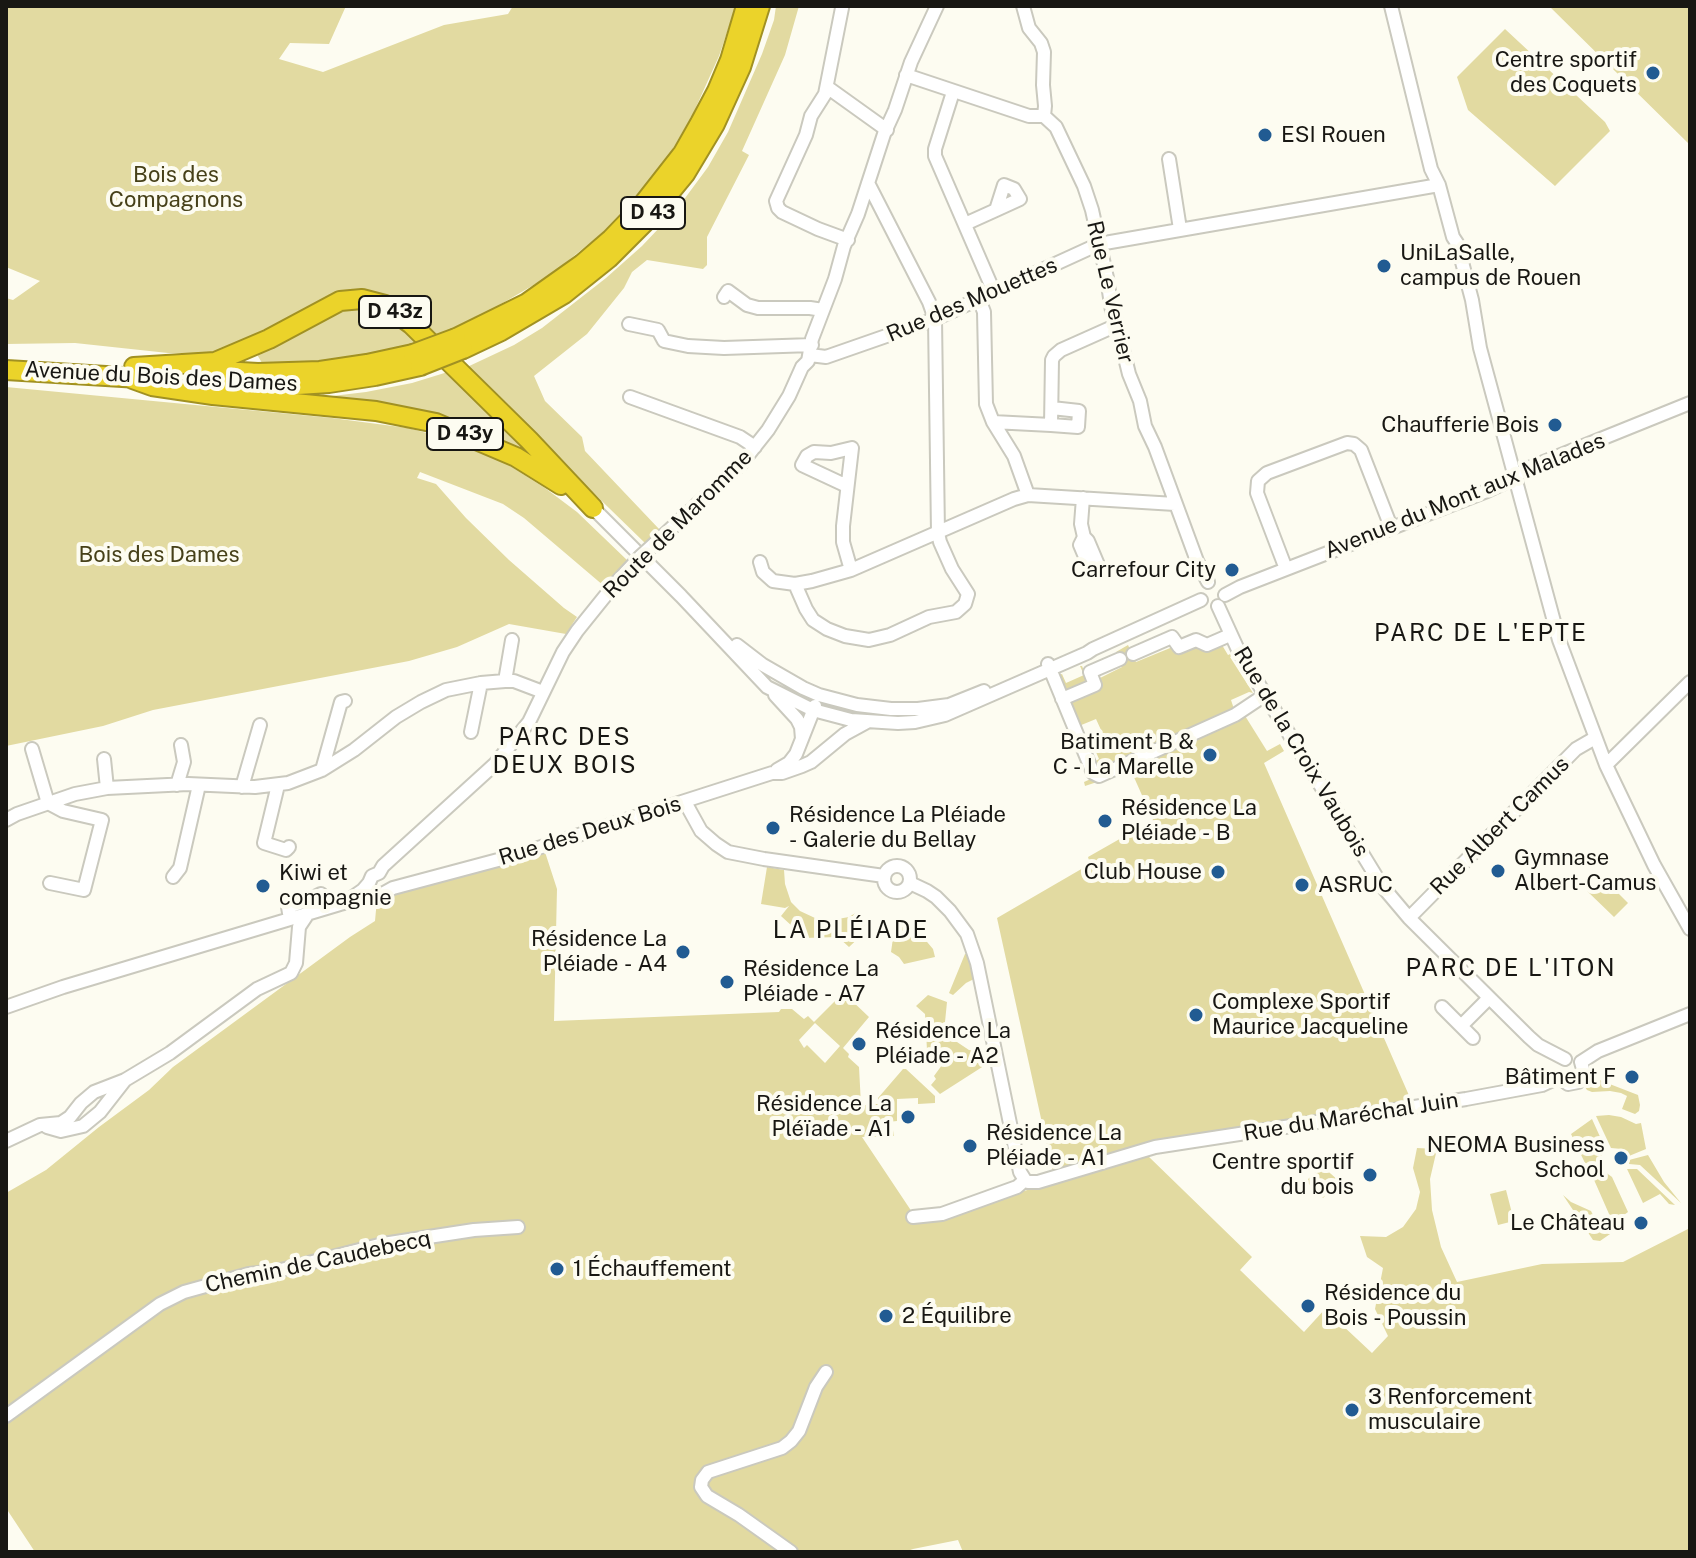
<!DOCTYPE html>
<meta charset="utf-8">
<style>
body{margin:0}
#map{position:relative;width:1696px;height:1558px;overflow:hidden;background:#fdfcf1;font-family:"Public Sans",sans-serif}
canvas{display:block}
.frame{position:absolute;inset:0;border:8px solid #181713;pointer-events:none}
</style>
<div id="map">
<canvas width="1696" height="1558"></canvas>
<div class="frame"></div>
</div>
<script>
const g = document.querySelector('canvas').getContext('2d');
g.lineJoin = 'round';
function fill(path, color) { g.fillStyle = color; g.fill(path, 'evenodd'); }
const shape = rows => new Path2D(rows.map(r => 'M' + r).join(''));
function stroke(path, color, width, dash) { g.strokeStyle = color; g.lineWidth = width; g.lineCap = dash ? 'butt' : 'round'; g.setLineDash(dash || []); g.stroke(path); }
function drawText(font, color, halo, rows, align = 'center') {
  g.font = font + ' "Public Sans",sans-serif'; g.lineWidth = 8; g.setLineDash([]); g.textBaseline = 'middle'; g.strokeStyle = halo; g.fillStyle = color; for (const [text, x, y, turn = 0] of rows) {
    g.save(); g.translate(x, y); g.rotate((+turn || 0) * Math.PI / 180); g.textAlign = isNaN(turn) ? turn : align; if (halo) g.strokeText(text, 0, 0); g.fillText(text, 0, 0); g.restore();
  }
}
fill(shape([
 [6,6,346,6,329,44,290,43,279,59,323,72,444,25,508,14,513,6,736,6,719,56,692,116,672,150,642,191,601,234,549,276,484,314,434,337,428,327,387,300,365,293,247,343,222,351,199,353,168,353,75,343,6,344,6,298,13,300,40,281,6,267],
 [776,6,799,6,785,55,742,151,749,155,707,237,707,265,703,269,647,260,632,272,624,288,587,334,534,376,545,401,582,437,585,451,660,530,646,544,465,368,514,345,542,328,606,278,642,246,677,209,708,167,728,132,762,54,774,20],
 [1549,6,1690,6,1690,145],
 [1505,29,1605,122,1610,131,1555,186,1468,110,1457,77],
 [372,306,425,342,401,348,339,359,296,363,262,363,255,351,332,310],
 [451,371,557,478,494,443,295,396,317,393,324,397,366,392,412,383],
 [6,387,332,418,408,428,467,444,507,464,545,488,577,512,628,561,604,586,524,518,503,504,420,472,417,478,436,484,466,518,509,560,564,608,577,617,566,634,509,624,457,647,409,661,153,710,103,726,6,746],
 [1219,640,1228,655,1235,652,1236,653,1230,657,1253,693,1249,692,1231,700,1234,709,1233,713,1172,736,1125,760,1123,757,1101,767,1102,770,1098,772,1092,763,1099,759,1089,736,1101,730,1096,719,1074,728,1053,676,1062,674,1066,683,1084,675,1080,666,1082,666,1088,680,1096,680,1122,667,1116,652,1128,645,1136,662,1175,646,1179,647],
 [1242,711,1267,751,1280,744,1284,751,1264,763,1411,1100,1154,1141,1053,1173,997,918,1090,864,1088,857,1153,820,1133,775,1121,774,1085,786,1084,782],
 [545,852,557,889,554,1021,779,1012,781,1009,792,1009,804,1019,808,1016,814,1022,846,990,851,995,849,998,869,1017,843,1048,849,1054,848,1057,859,1067,861,1105,868,1105,870,1110,872,1104,878,1104,878,1098,903,1069,906,1069,935,1096,935,1103,918,1104,918,1098,897,1099,897,1121,888,1122,888,1130,893,1130,894,1136,862,1137,914,1215,966,1208,1147,1155,1252,1257,1240,1270,1304,1332,1325,1309,1372,1353,1388,1336,1375,1309,1383,1268,1367,1257,1360,1236,1386,1237,1403,1227,1416,1209,1420,1192,1413,1168,1417,1148,1437,1149,1430,1179,1432,1210,1441,1247,1457,1282,1542,1264,1623,1262,1688,1229,1690,1230,1690,1552,963,1552,958,1540,913,1549,905,1552,35,1552,6,1508,6,1193,46,1170,99,1127,149,1090,173,1067,350,937,375,921,377,899],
 [815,1023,840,1046,825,1063,807,1045,804,1048,799,1040],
 [767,867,784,870,785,884,791,902,800,911,815,918,832,920,849,917,857,912,866,920,867,927,864,933,849,947,838,937,805,938,781,916,789,906,785,908,761,904],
 [1602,877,1628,903,1614,917,1587,891],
 [896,917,917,930,933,949,935,957,904,964,899,957,891,952],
 [970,952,976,978,966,983,953,995,949,993,965,954],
 [928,995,947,1002,945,1022,947,1030,954,1040,969,1050,982,1052,988,1051,990,1062,940,1094,931,1085,936,1079,934,1076,942,1065,927,1050,925,1014,916,1006],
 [1589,1076,1638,1095,1640,1105,1639,1111,1635,1114,1622,1109,1627,1096,1621,1093,1610,1091,1592,1092,1587,1090,1583,1084],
 [1609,1115,1621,1117,1636,1124,1641,1123,1646,1149,1629,1156,1622,1149,1611,1148,1596,1116],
 [1592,1119,1606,1150,1602,1155,1600,1165,1589,1167,1585,1163,1571,1134],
 [1648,1155,1664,1182,1681,1203,1640,1165,1629,1164,1629,1160],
 [1322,1166,1339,1181,1323,1198,1306,1181],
 [1601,1169,1612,1177,1628,1212,1613,1223,1591,1173],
 [1627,1169,1637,1169,1675,1205,1669,1204,1660,1194,1643,1203],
 [1506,1190,1514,1221,1498,1225,1490,1194],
 [1563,1195,1571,1202,1591,1211,1595,1219,1605,1215,1613,1232,1600,1241,1593,1240]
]), '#e2daa1');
const minor = shape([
 [1023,6,1029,28,1041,43,1044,52,1043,85,1045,106,1044,116,1056,127,1084,186,1092,210,1107,278,1112,311,1116,321,1129,374,1140,401,1145,426,1155,447,1197,561,1208,582],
 [1391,6,1431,169,1439,185,1453,237,1457,243,1472,300,1480,348,1559,640,1606,765,1654,865,1690,929],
 [842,8,825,94,811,116,806,135,776,201,778,208,782,212,818,229,848,240],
 [906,75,1029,116,1044,116],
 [827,87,887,130],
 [953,92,935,149,935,156,994,292],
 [1169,159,1180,229],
 [965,224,996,210,1020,199,1014,189,1004,185,996,210],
 [724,297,728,291,747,305,758,308,810,308,823,310],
 [979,299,984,312,986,404,993,422,1014,456,1028,495],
 [629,324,658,330,664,341,688,346,724,348,812,345],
 [810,355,826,357,935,319,1099,244,1439,185],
 [630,397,740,437,755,447],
 [993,422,1051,425,1052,360,1054,356,1061,350,1117,325],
 [1051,425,1078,427,1079,411,1052,408],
 [847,486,802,465,807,456,814,452,831,453,852,448,843,526,843,542,851,570],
 [1083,498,1081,524,1084,537],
 [593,508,681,596,767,687,813,710,851,720,898,723,915,722,945,715,1087,653,1093,649,1201,600],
 [663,536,741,464,768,430,789,396,802,367,808,361,812,339,835,279,844,246,858,214,884,134,895,110,911,62,937,6],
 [1084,537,1088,541,1099,567,1091,571,1080,545,1084,537],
 [760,562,763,572,773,581,795,584,812,581,851,570,1014,499,1028,495,1175,504],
 [1286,569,1257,493,1258,481,1267,473,1347,443,1354,444,1361,450,1391,527],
 [795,584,806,609,813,620,827,629,845,636,869,640,890,635,929,617,956,612,965,604,968,594,952,569,940,542,938,533,935,319,929,302,868,183],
 [1225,595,1240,587,1487,491,1502,484,1529,468,1690,403],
 [1218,606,1239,652,1382,886,1409,918,1529,1037,1538,1045,1565,1059],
 [737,645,763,665,803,688,819,695,857,705,891,709,918,709,949,705,984,691],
 [1133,654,1172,637,1179,647,1196,640,1207,645,1230,635],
 [1048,664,1093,773,1099,776,1235,715,1265,695],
 [505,681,512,640],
 [775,695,797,719,801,727,802,739],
 [1062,699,1095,685,1090,672,1120,659],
 [471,732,481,683],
 [32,749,48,803,63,811,102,820,84,890,50,883],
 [104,759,107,788],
 [1606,765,1690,682],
 [322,770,341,702,345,701],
 [777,770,789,763,796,754,815,706],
 [177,785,184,762,181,745],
 [278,785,264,843,286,850,289,847],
 [242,787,260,725],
 [685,802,701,831,716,844,728,852,764,859,884,876],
 [6,820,17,814,75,794,107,788,188,784,255,787,288,783,322,770,354,750,396,717,421,702,446,690,481,683,505,681,514,681,543,692],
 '884 879a13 13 0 1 1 26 0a13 13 0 1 1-26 0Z',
 [173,877,180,868,199,785],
 [910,883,927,891,936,897,950,911,967,934,977,963,1020,1172,1025,1180],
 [353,897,363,890,369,883,372,876,379,873,383,866,495,764,529,722,563,652,577,631,614,585],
 [1409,918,1576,749,1595,738],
 [290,919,288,907,311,899,321,894],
 [6,1007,63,987,340,904,384,893,393,888,513,856,772,773,782,773,802,766,811,762,845,734,867,722],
 [1442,1007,1473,1038],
 [1461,1026,1489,998],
 [1581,1062,1598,1051,1690,1014],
 [1559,1077,1568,1084,1578,1082,1584,1073,1581,1062],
 [47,1127,61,1131,83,1126,100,1112,125,1080],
 [6,1141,40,1125,61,1123,70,1117,81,1103,94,1092,125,1080,170,1053,257,989,291,973,296,963,299,927,307,915],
 [913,1217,942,1214,1017,1187,1025,1180,1028,1182,1038,1182,1155,1147,1466,1099,1542,1085,1559,1077],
 [6,1416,160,1304,184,1292,249,1274,277,1271,383,1244,474,1230,518,1227],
 [791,1552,739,1515,707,1496,701,1487,702,1480,708,1472,782,1448,791,1441,799,1431,816,1387,826,1372]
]);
const highway = shape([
 [456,338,527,303,582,264,611,239,636,213,683,153,700,123,717,91,730,60,746,6],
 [463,349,501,331,564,294,609,258,648,219,685,174,715,124,741,67,760,6],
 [134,367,215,362,269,339,340,301,362,299,385,305,411,324,529,440,593,508],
 [6,370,139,378],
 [204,370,258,373,320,371,367,364,413,354],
 [127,377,152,386,213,395,376,411,436,423,516,457,561,485],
 [220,384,282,386,329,383,375,376,420,366]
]);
stroke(minor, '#cac9be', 16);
stroke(highway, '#a19122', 22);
stroke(minor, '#fff', 12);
stroke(highway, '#ebd32a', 18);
const minorBridge = shape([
 [614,585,640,557,663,536]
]);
const highwayBridge = shape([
 [413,354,456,338],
 [420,366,463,349]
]);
stroke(minorBridge, '#cac9be', 16, []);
stroke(highwayBridge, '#a19122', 22, []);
stroke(minorBridge, '#fff', 12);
stroke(highwayBridge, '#ebd32a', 18);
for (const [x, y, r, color] of [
 [1653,73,8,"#215b92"],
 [1265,135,8,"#215b92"],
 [1384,266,8,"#215b92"],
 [1555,425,8,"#215b92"],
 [1232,570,8,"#215b92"],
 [1210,755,8,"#215b92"],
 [1105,821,8,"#215b92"],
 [773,828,8,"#215b92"],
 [1498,871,8,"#215b92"],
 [1218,872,8,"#215b92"],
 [1302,885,8,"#215b92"],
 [263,886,8,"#215b92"],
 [683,952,8,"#215b92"],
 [727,982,8,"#215b92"],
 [1196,1015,8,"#215b92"],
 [859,1044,8,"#215b92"],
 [1632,1077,8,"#215b92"],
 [908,1117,8,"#215b92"],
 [970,1146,8,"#215b92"],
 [1621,1158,8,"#215b92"],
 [1370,1175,8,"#215b92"],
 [1641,1223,8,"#215b92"],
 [557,1269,8,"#215b92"],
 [1308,1306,8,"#215b92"],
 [886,1316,8,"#215b92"],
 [1352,1410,8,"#215b92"]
]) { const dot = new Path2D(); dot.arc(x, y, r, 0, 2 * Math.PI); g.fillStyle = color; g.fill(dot); stroke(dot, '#fdfcf1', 3); }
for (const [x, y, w] of [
 [653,213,64],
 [395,312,72],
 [465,434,76]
]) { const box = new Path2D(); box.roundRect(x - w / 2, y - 16, w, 32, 6); g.fillStyle = '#fdfcf1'; g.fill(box); stroke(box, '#181713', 2); }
drawText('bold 20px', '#181713', null, [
 ["D 43",653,213],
 ["D 43z",395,312],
 ["D 43y",465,434]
]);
drawText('22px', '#181713', '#fdfcf1', [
 ["Centre sportif",1637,60,"right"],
 ["des Coquets",1637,85,"right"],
 ["ESI Rouen",1281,135],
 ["UniLaSalle,",1400,253],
 ["campus de Rouen",1400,278],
 ["Chaufferie Bois",1539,425,"right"],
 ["Carrefour City",1216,570,"right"],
 ["Batiment B &",1194,742,"right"],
 ["C - La Marelle",1194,767,"right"],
 ["Résidence La",1121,808],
 ["Pléiade - B",1121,833],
 ["Résidence La Pléiade",789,815],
 ["- Galerie du Bellay",789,840],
 ["Gymnase",1514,858],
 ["Albert-Camus",1514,883],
 ["Club House",1202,872,"right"],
 ["Kiwi et",279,873],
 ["compagnie",279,898],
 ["ASRUC",1318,885],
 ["Résidence La",667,939,"right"],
 ["Pléiade - A4",667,964,"right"],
 ["Résidence La",743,969],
 ["Pléiade - A7",743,994],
 ["Complexe Sportif",1212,1002],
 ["Maurice Jacqueline",1212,1027],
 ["Résidence La",875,1031],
 ["Pléiade - A2",875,1056],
 ["Bâtiment F",1616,1077,"right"],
 ["Résidence La",892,1104,"right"],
 ["Pléïade - A1",892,1129,"right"],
 ["Résidence La",986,1133],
 ["Pléiade - A1",986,1158],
 ["NEOMA Business",1605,1145,"right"],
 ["School",1605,1170,"right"],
 ["Centre sportif",1354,1162,"right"],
 ["du bois",1354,1187,"right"],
 ["Le Château",1625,1223,"right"],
 ["1 Échauffement",573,1269],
 ["Résidence du",1324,1293],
 ["Bois - Poussin",1324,1318],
 ["2 Équilibre",902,1316],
 ["3 Renforcement",1368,1397],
 ["musculaire",1368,1422]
], 'left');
drawText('22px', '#464019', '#fdfcf1', [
 ["Bois des",176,175],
 ["Compagnons",176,200],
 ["Bois des Dames",159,555]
]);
drawText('22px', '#181713', '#fdfcf1', [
 ["Rue Le Verrier",1110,292,77],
 ["Rue des Mouettes",972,300,-23],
 ["Avenue du Bois des Dames",161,377,3],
 ["Avenue du Mont aux Malades",1465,496,-22],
 ["Route de Maromme",678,524,-45],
 ["Rue de la Croix Vaubois",1301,752,59],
 ["Rue Albert Camus",1500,826,-45],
 ["Rue des Deux Bois",590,831,-17],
 ["Rue du Maréchal Juin",1351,1117,-9],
 ["Chemin de Caudebecq",318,1262,-12]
]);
g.letterSpacing = '2px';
drawText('24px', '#181713', '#fdfcf1', [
 ["PARC DE L'EPTE",1481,634],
 ["PARC DES",565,738],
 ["DEUX BOIS",565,766],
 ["LA PLÉIADE",851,931],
 ["PARC DE L'ITON",1511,969]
]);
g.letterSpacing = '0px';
</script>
